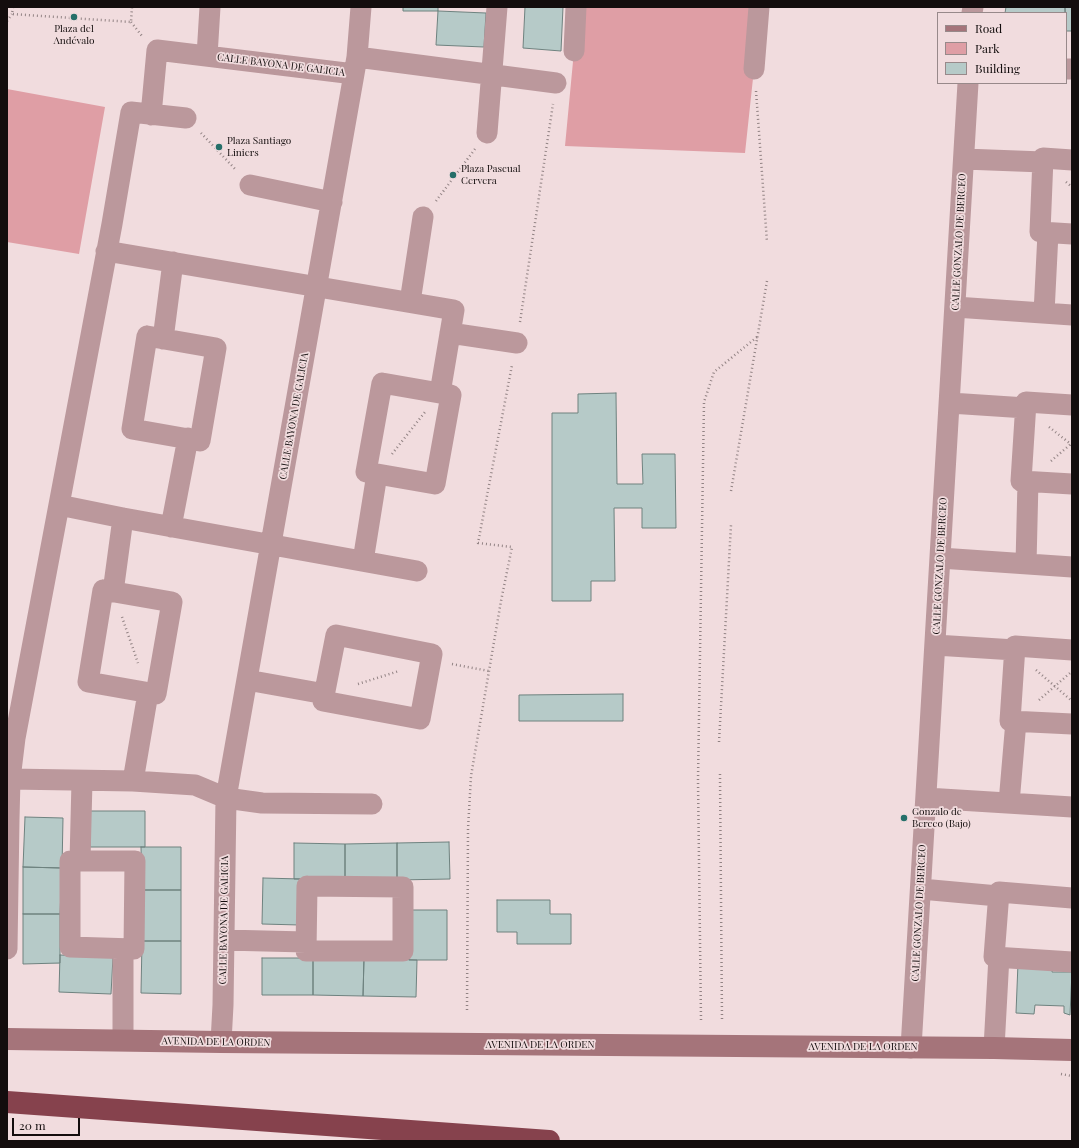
<!DOCTYPE html>
<meta charset="utf-8">
<style>
body{margin:0}
#map{position:relative;width:1079px;height:1148px;overflow:hidden;background:#f1dcde;font-family:"Playfair Display",serif}
canvas{display:block}
.frame{position:absolute;inset:0;border:8px solid #130d0d;pointer-events:none}
.legend{position:absolute;left:937px;top:12px;width:130px;height:72px;box-sizing:border-box;background:#f1dcde;border:1px solid #98898a;margin:0;padding:5px 7px;list-style:none;font-size:12px;color:#130d0d}
.legend li{display:flex;align-items:center;gap:8px;height:20px}
.legend b{width:20px;border:1px solid #98898a}
.scale{position:absolute;left:12px;top:1118px;width:68px;height:18px;box-sizing:border-box;border:2px solid #130d0d;border-top:0;padding-left:5px;font-size:12px;line-height:14px;white-space:nowrap;color:#130d0d;-webkit-text-stroke:3px #f1dcde;paint-order:stroke}
</style>
<div id="map">
<canvas width="1079" height="1148"></canvas>
<div class="frame"></div>
<ul class="legend">
<li><b style="height:5px;background:#a5747a"></b>Road</li>
<li><b style="height:11px;background:#df9ea5"></b>Park</li>
<li><b style="height:11px;background:#b6cac8"></b>Building</li>
</ul>
<div class="scale">20 m</div>
</div>
<script>
const g = document.querySelector('canvas').getContext('2d');
g.lineJoin = 'round';
function fill(path, color) { g.fillStyle = color; g.fill(path, 'evenodd'); }
const shape = rows => new Path2D(rows.map(r => 'M' + r).join(''));
function stroke(path, color, width, dash) { g.strokeStyle = color; g.lineWidth = width; g.lineCap = dash ? 'butt' : 'round'; g.setLineDash(dash || []); g.stroke(path); }
function drawText(font, color, halo, rows, align = 'center') {
  g.font = font + ' "Playfair Display",serif'; g.lineWidth = 3.5; g.setLineDash([]); g.textBaseline = 'middle'; g.strokeStyle = halo; g.fillStyle = color; for (const [text, x, y, turn = 0] of rows) {
    g.save(); g.translate(x, y); g.rotate((+turn || 0) * Math.PI / 180); g.textAlign = isNaN(turn) ? turn : align; if (halo) g.strokeText(text, 0, 0); g.fillText(text, 0, 0); g.restore();
  }
}
fill(shape([
 [576,7,759,7,754,69,745,153,565,146,574,51],
 [7,89,105,107,79,254,7,242]
]), '#df9ea5');
const building = shape([
 [403,7,438,7,438,11,403,11,403,7],
 [525,7,563,7,561,51,523,48,525,7],
 [1006,7,1065,7,1065,13,1005,13,1006,7],
 [1065,7,1072,7,1072,31,1066,31,1065,7],
 [438,11,486,13,484,47,436,45,438,11],
 [616,393,617,484,643,484,642,454,675,454,676,528,642,528,642,508,614,508,615,581,591,581,591,601,552,601,552,413,578,413,578,394,616,393],
 [623,694,623,721,519,721,519,695,623,694],
 [90,811,145,811,145,847,90,847,90,811],
 [25,817,63,818,62,868,23,867,25,817],
 [449,842,450,879,397,880,397,843,449,842],
 [294,843,345,844,345,879,294,879,294,843],
 [397,843,397,880,345,879,345,844,397,843],
 [141,847,181,847,181,890,142,890,141,847],
 [23,867,62,868,60,914,23,914,23,867],
 [263,878,301,879,300,925,262,924,263,878],
 [142,890,181,890,181,941,142,941,142,890],
 [497,900,550,900,550,914,571,914,571,944,517,944,517,932,497,932,497,900],
 [409,910,447,910,447,960,409,960,409,910],
 [23,914,60,914,60,963,23,964,23,914],
 [142,941,181,941,181,994,141,993,142,941],
 [60,955,113,957,111,994,59,992,60,955],
 [262,958,313,958,313,995,262,995,262,958],
 [313,958,364,958,363,996,313,995,313,958],
 [364,958,417,960,416,997,363,996,364,958],
 [1018,963,1053,964,1052,972,1072,972,1070,1015,1064,1013,1064,1006,1035,1005,1034,1014,1016,1013,1018,963]
]);
fill(building, '#b6cac8');
stroke(building, '#6e827f', 1);
stroke(shape([
 [13,7,12,14,131,22,132,7],
 [7,21,12,14],
 [131,22,142,36],
 [756,91,767,242],
 [201,133,236,170],
 [1066,182,1072,187],
 [436,201,475,149],
 [520,322,553,104],
 [1049,427,1072,445],
 [392,454,425,412],
 [1051,461,1072,443],
 [731,491,767,281],
 [122,617,138,663],
 [452,664,489,671],
 [1036,670,1072,701],
 [358,684,399,671],
 [1039,700,1070,673],
 [719,742,731,525],
 [720,774,722,1020],
 [467,1010,468,829,471,776,501,601,512,547,478,543,512,365],
 [701,1020,698,780,704,402,714,372,757,337],
 [1061,1074,1072,1076]
]), '#928384', 2.5, [1, 3]);
stroke(shape([
 [972,13,973,7],
 [574,51,576,7],
 [207,56,210,7],
 [357,57,556,83],
 [754,69,759,7],
 [1066,69,1072,69],
 [151,115,157,50,354,74],
 [487,133,497,7],
 [964,159,1043,162],
 [1072,160,1043,158,1040,232,1072,234],
 [250,185,332,202],
 [106,251,454,310,440,393],
 [410,302,423,217],
 [955,307,1072,315],
 [1044,313,1048,233],
 [450,333,517,343],
 [147,336,216,348,200,441,132,429,147,336],
 [163,339,173,262],
 [382,383,451,395,435,484,366,472,382,383],
 [950,403,1026,408],
 [1072,405,1026,402,1021,481,1072,484],
 [59,505,123,518,417,571],
 [171,527,188,438],
 [940,558,1072,567],
 [363,561,377,474],
 [1026,564,1028,481],
 [103,590,172,602,156,694,88,682,103,590],
 [113,592,123,518],
 [336,635,432,654,420,719,323,701,336,635],
 [935,645,1015,650],
 [1072,650,1015,646,1010,721,1072,724],
 [247,680,325,694],
 [10,779,133,781,195,785,226,798,262,803,372,804],
 [133,781,148,693],
 [926,798,1072,807],
 [1009,803,1016,721],
 [70,861,135,861,134,949,70,947,70,861],
 [80,861,82,781],
 [307,886,403,887,403,951,306,951,307,886],
 [921,889,998,896],
 [1072,898,999,892,994,957,1072,962],
 [224,940,306,942],
 [7,949,9,819,10,779,15,738,112,224,131,112,186,118],
 [123,949,123,1040],
 [221,1042,223,1005,226,798,354,74,357,57,361,7],
 [911,1048,968,83],
 [994,1048,999,956]
]), '#bb989c', 21);
stroke(shape([
 [7,1039,221,1042,994,1048,1072,1050]
]), '#a5747a', 22);
stroke(shape([
 [7,1102,549,1141]
]), '#86424d', 22);
for (const [x, y, r, color] of [
 [74,17,4,"#256f69"],
 [219,147,4,"#256f69"],
 [453,175,4,"#256f69"],
 [904,818,4,"#256f69"]
]) { const dot = new Path2D(); dot.arc(x, y, r, 0, 2 * Math.PI); g.fillStyle = color; g.fill(dot); stroke(dot, '#f1dcde', 1.5); }
drawText('10px', '#130d0d', '#f1dcde', [
 ["Plaza del",74,29,"center"],
 ["Andévalo",74,41,"center"],
 ["Plaza Santiago",227,141],
 ["Liniers",227,153],
 ["Plaza Pascual",461,169],
 ["Cervera",461,181],
 ["Gonzalo de",912,812],
 ["Berceo (Bajo)",912,824]
], 'left');
drawText('10px', '#130d0d', '#f1dcde', [
 ["CALLE BAYONA DE GALICIA",281,65,7],
 ["CALLE GONZALO DE BERCEO",959,242,-87],
 ["CALLE BAYONA DE GALICIA",294,416,-80],
 ["CALLE GONZALO DE BERCEO",940,566,-87],
 ["CALLE GONZALO DE BERCEO",919,913,-87],
 ["CALLE BAYONA DE GALICIA",224,920,-89],
 ["AVENIDA DE LA ORDEN",216,1042,1],
 ["AVENIDA DE LA ORDEN",540,1045],
 ["AVENIDA DE LA ORDEN",863,1047]
]);
</script>
